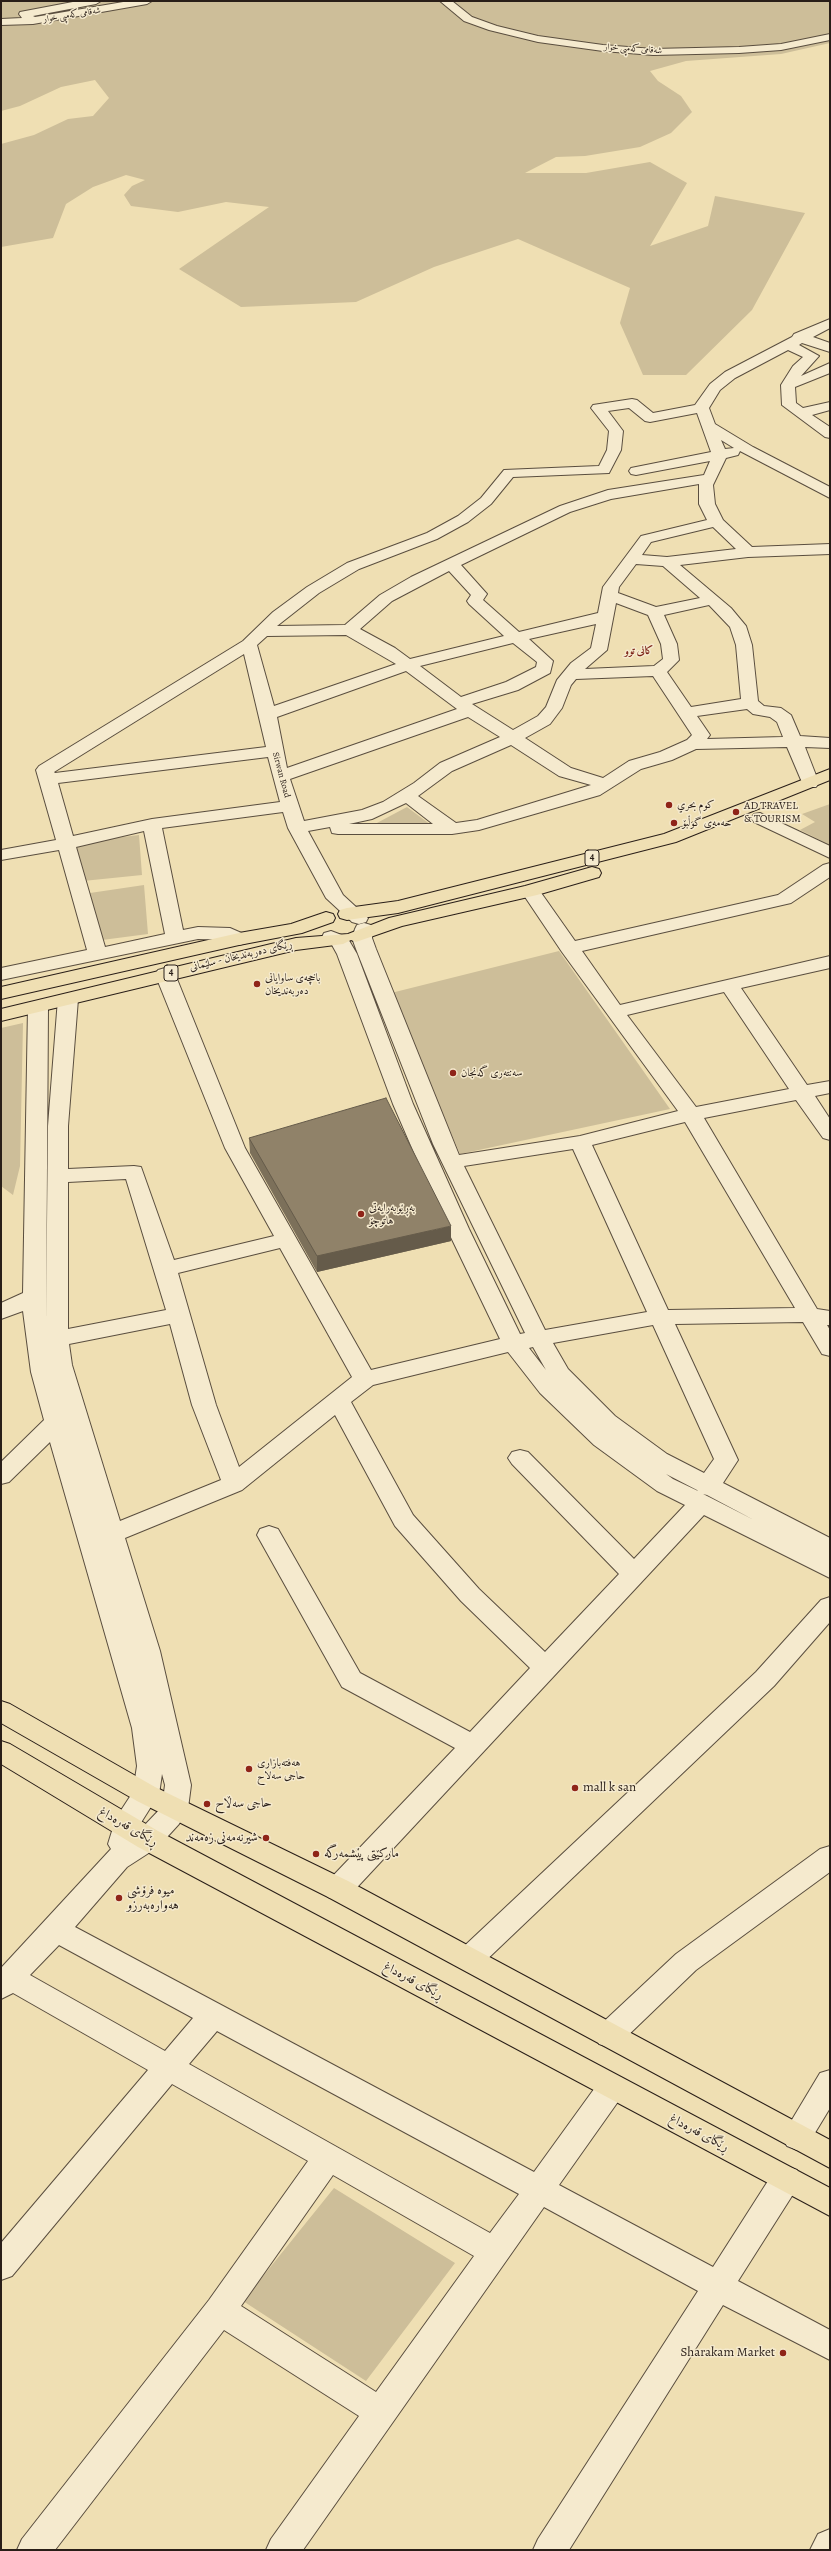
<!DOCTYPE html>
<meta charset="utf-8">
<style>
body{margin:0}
#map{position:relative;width:831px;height:2551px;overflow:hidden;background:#efdfb3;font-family:Alegreya,serif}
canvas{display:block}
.frame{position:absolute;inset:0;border:2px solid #291e18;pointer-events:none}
</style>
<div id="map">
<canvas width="831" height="2551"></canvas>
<div class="frame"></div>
</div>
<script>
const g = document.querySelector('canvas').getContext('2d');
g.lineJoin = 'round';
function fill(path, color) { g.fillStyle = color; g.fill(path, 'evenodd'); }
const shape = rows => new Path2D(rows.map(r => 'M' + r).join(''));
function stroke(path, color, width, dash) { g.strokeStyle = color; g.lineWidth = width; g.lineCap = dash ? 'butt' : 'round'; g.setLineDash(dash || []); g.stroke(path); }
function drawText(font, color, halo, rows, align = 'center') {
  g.font = font + ' Alegreya,Amiri,serif'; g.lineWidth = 3; g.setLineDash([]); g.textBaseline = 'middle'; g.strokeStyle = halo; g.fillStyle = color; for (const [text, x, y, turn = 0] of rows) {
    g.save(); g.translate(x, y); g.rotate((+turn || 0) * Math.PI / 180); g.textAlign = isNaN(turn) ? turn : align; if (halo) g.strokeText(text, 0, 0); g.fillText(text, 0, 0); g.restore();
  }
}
fill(shape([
 [1,1,830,1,830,43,781,54,686,61,650,71,658,81,681,96,692,112,671,133,640,147,585,156,556,157,525,173,586,173,650,162,687,183,650,246,708,226,715,196,805,213,752,310,686,375,643,375,620,323,630,288,518,239,434,267,356,302,241,307,179,269,269,207,226,202,178,212,131,206,124,195,132,186,145,180,126,175,93,187,66,204,53,238,1,247,1,144,34,135,68,119,93,116,109,98,95,80,61,87,20,106,1,111],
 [830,804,830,845,800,830,815,822,802,814],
 [407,807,431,825,375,824],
 [139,835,142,875,83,881,74,843],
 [144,885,148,934,102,940,90,893],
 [559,951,670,1109,460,1154,391,993],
 [23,1023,20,1166,13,1195,1,1186,1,1028],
 [334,2188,455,2263,366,2381,243,2301]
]), '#cdbe99');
const minor = shape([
 [78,1,101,1,96,4,33,16,35,17,129,1,152,1,147,4,33,24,1,25,1,19,22,18,19,14,20,12,78,1],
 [440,1,452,1,472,17,497,26,538,36,603,45,653,49,739,47,781,44,830,34,830,40,781,50,739,53,653,55,603,51,538,42,489,30,464,21,440,1],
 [830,319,830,328,813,337,830,343,830,352,802,343,799,345,819,356,801,376,830,363,830,373,795,387,796,403,803,408,830,402,830,410,812,415,830,427,830,438,825,437,782,405,781,385,793,366,803,357,788,350,735,378,720,390,709,408,715,424,753,447,830,487,830,498,740,451,738,455,726,458,713,485,715,504,723,520,752,547,830,544,830,554,748,557,680,565,731,608,746,626,752,645,758,701,764,706,781,708,791,715,800,736,830,738,830,748,805,747,819,783,816,787,804,787,787,747,696,749,672,760,641,769,600,795,479,830,452,834,338,834,332,833,330,827,308,831,343,895,368,918,366,922,359,924,352,922,326,898,288,828,283,812,162,828,183,930,198,927,230,928,246,935,249,939,246,943,239,945,226,940,198,939,1,980,1,968,87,950,59,850,1,860,1,850,56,840,36,770,39,766,243,641,273,612,307,587,347,563,427,533,458,516,481,498,504,470,599,466,607,450,609,431,591,408,593,405,632,399,637,400,653,413,695,405,710,384,725,372,792,337,794,334,830,319],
 [629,408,645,421,650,422,697,413,711,452,631,468,629,471,631,474,636,475,710,461,704,475,608,490,560,506,411,577,380,595,345,625,277,626,319,593,359,569,437,539,468,522,491,504,513,477,609,473,621,450,623,431,608,411,629,408],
 [721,440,734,448,725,449,721,440],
 [699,484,699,504,707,520,641,536,603,587,598,613,519,632,483,600,487,594,461,565,570,512,611,499,699,484],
 [713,527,736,549,667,557,642,555,651,542,713,527],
 [636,564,663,566,700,598,656,607,618,593,619,587,636,564],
 [449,571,471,595,467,601,469,604,504,636,410,659,395,648,360,629,392,601,449,571],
 [616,603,648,615,661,644,663,659,654,666,585,669,607,650,616,603],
 [709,605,730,627,736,645,741,699,691,707,667,672,679,660,677,644,664,615,709,605],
 [596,624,591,648,571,663,557,680,546,707,538,716,513,730,472,704,518,690,550,673,553,661,529,639,596,624],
 [346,635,396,664,274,706,257,645,267,636,346,635],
 [513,643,537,662,536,667,506,682,461,697,420,666,513,643],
 [244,654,266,747,55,773,54,772,244,654],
 [406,671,457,709,287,768,277,717,406,671],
 [653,676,692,735,687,740,660,752,629,761,603,778,571,768,525,738,550,724,562,708,571,685,576,679,653,676],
 [747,709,753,714,770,717,777,722,783,737,707,739,710,735,697,716,747,709],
 [468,717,500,737,440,763,414,783,383,802,362,810,304,821,290,779,468,717],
 [511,745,559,776,591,785,477,820,456,823,418,796,452,771,511,745],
 [268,757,280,802,152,819,73,836,58,783,268,757],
 [406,803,433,824,349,824,372,819,406,803],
 [144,831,165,934,105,947,76,847,144,831],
 [760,813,830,846,830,858,754,822,751,818,754,814,760,813],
 [830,863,830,877,791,903,582,951,620,1005,830,956,830,968,741,988,807,1085,830,1081,830,1093,815,1096,830,1119,830,1140,823,1138,796,1100,704,1118,817,1309,830,1311,830,1325,827,1325,830,1330,830,1356,822,1354,803,1322,675,1324,738,1460,723,1483,830,1538,830,1558,827,1557,830,1558,830,1578,704,1515,348,1897,338,1900,328,1897,324,1889,328,1881,455,1748,342,1687,257,1535,260,1529,269,1526,278,1529,360,1673,470,1732,530,1668,461,1601,395,1526,335,1415,242,1490,125,1538,160,1651,191,1785,188,1808,179,1824,158,1847,127,1867,75,1927,534,2172,602,2078,612,2075,622,2078,627,2087,622,2096,559,2185,713,2267,775,2170,786,2166,797,2170,801,2179,797,2188,738,2281,830,2330,830,2360,723,2305,569,2550,533,2550,538,2539,698,2291,544,2207,303,2550,266,2550,271,2539,359,2416,224,2330,55,2550,17,2550,22,2539,209,2300,308,2161,172,2084,12,2276,1,2280,1,2243,148,2070,13,1993,1,1999,1,1968,111,1849,108,1844,116,1818,133,1792,137,1766,132,1728,50,1442,9,1482,1,1484,1,1462,44,1420,31,1372,23,1311,1,1319,1,1303,23,1293,28,1007,31,1003,38,1001,45,1003,48,1007,46,1322,48,1126,58,999,61,995,75,995,78,999,68,1126,68,1169,134,1166,141,1167,174,1260,274,1236,225,1148,155,974,158,970,165,968,172,970,175,974,245,1148,371,1370,500,1339,447,1229,393,1104,337,954,332,945,322,937,324,933,331,931,347,937,357,954,413,1104,469,1229,520,1334,525,1333,433,1144,356,949,352,938,355,929,357,925,364,923,371,925,373,929,372,938,376,949,459,1155,580,1136,678,1111,562,952,521,891,523,887,537,887,575,941,778,895,823,865,830,863],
 [724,992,789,1089,696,1107,627,1015,724,992],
 [685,1122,795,1308,668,1310,592,1145,685,1122],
 [573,1149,647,1312,545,1330,464,1166,573,1149],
 [126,1179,166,1310,68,1329,68,1182,126,1179],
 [280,1248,352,1377,239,1467,216,1405,178,1273,280,1248],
 [170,1324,192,1405,221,1480,120,1521,72,1365,69,1344,170,1324],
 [653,1325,714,1459,704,1473,667,1454,615,1416,568,1369,553,1343,653,1325],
 [533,1347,546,1370,529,1348,533,1347],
 [508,1352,540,1393,594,1445,657,1491,685,1505,634,1559,528,1452,520,1450,512,1452,508,1458,512,1464,619,1574,545,1652,479,1589,413,1515,351,1402,373,1385,508,1352],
 [666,1474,697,1490,698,1491,673,1479,666,1474],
 [703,1494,707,1495,754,1520,709,1497,703,1494],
 [162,1774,165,1785,162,1807,139,1831,142,1821,159,1794,162,1774],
 [59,1945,193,2018,165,2051,30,1975,59,1945],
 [217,2031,519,2194,490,2233,189,2064,217,2031],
 [333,2175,474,2256,376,2392,241,2306,333,2175],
 [830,1597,830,1622,774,1686,479,1967,469,1971,459,1967,455,1959,459,1951,756,1672,821,1600,830,1597],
 [830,1846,830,1872,696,1970,619,2044,609,2047,599,2044,595,2035,599,2026,676,1954,820,1849,830,1846],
 [830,2070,830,2108,807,2146,797,2150,787,2146,782,2137,787,2128,820,2073,830,2070],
 [830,2529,830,2550,810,2550,818,2534,830,2529]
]);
const major = shape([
 [1,1701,10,1704,155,1787,348,1881,830,2140,830,2168,328,1897,137,1801,1,1723,1,1701],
 [1,1741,10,1744,158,1831,830,2188,830,2216,138,1847,1,1764,1,1741]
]);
const highway = shape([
 [830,769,830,780,676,842,398,913,347,920,340,918,338,914,340,910,347,908,398,901,664,834,830,769],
 [592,867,599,869,601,873,599,877,537,895,402,926,356,942,351,940,343,944,296,950,1,1021,1,1009,296,938,348,934,389,918,525,886,592,867],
 [326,912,333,914,335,918,333,922,302,933,239,945,1,999,1,987,239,933,291,924,326,912]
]);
stroke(minor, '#5a4e3f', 2);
stroke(major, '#291e18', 2);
stroke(highway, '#291e18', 2);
fill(minor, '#f5eace');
fill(major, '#efdfb3');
fill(highway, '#efdfb3');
fill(shape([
 [249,1138,451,1241,317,1272,250,1153]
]), '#7c705a');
fill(shape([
 [451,1226,451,1241,317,1272,317,1256]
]), '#655b4a');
const building = shape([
 [386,1098,451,1226,317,1256,249,1138,386,1098]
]);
fill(building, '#908269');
stroke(building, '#655b4a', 1);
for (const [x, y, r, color] of [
 [669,805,4,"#8f2418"],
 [736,812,4,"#8f2418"],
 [674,823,4,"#8f2418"],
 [257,984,4,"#8f2418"],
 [453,1073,4,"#8f2418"],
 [361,1214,4,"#8f2418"],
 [249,1769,4,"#8f2418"],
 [575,1788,4,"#8f2418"],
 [207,1804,4,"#8f2418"],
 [266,1838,4,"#8f2418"],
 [316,1854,4,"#8f2418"],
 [119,1898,4,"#8f2418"],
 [783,2353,4,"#8f2418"]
]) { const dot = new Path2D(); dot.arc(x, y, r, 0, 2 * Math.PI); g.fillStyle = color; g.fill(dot); stroke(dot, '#f5eace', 1.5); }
drawText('9px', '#291e18', '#f5eace', [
 ["شەقامی کەمپی خوار",72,15,-9],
 ["شەقامی کەمپی خوار",633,49,4],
 ["Sirwan Road",281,775,75]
]);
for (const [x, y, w] of [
 [592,858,14],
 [171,973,14]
]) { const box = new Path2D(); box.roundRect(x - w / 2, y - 8, w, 16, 3); g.fillStyle = '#f5eace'; g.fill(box); stroke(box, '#291e18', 1); }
drawText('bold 10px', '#291e18', null, [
 ["4",592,858],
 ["4",171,973]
]);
drawText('bold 11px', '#7a1f14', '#f5eace', [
 ["کانی توو",639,651]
]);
drawText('11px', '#291e18', '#f5eace', [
 ["کوم بحري",677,805],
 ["AD TRAVEL",744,806],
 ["& TOURISM",744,819],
 ["حەمەی گوڵبۆ",682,823],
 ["باخچەی ساوایانی",265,978],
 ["دەربەندیخان",265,991],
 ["سەنتەری گەنجان",461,1073],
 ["بەڕێوبەرایەتی",369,1208],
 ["هاتوچۆ",369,1221],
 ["هەفتەبازاری",257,1763],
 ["حاجی سەلاح",257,1776]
], 'left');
drawText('11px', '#291e18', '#f5eace', [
 ["ڕێگای دەربەندیخان - سلێمانی",241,956,-13]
]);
drawText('13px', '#291e18', '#f5eace', [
 ["mall k san",583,1788],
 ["حاجی سەڵاح",215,1804],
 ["شیرنەمەنی زەمەند",258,1838,"right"],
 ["مارکێتی پێشمەرگە",324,1854],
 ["میوە فرۆشی",127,1891],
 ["هەوارەبەرزو",127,1906],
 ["Sharakam Market",775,2353,"right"]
], 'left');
drawText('13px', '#291e18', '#f5eace', [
 ["ڕێگای قەرەداغ",128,1827,30],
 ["ڕێگای قەرەداغ",413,1981,28],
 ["ڕێگای قەرەداغ",699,2133,28]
]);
</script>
